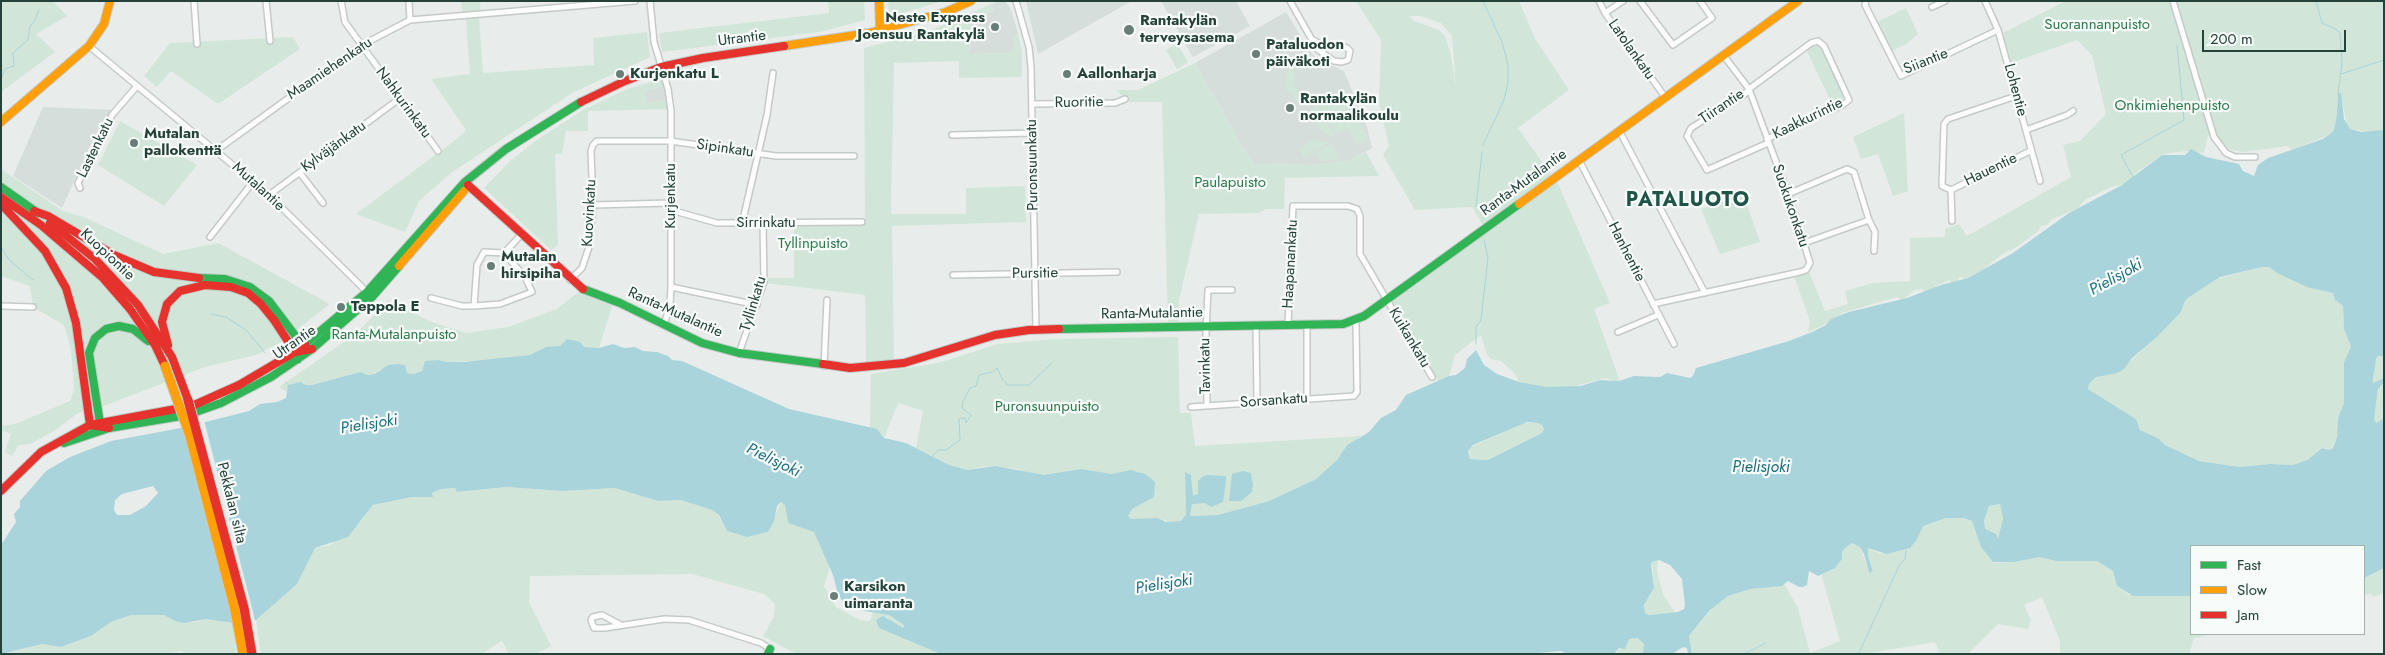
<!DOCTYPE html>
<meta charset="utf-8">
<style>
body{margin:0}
#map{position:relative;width:2385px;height:655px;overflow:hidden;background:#e8edeb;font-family:Jost,sans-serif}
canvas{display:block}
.frame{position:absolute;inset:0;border:2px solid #24423a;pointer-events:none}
.legend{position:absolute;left:2190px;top:545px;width:175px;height:90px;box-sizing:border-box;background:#f7fbf9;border:1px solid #a3b1ad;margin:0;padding:6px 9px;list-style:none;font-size:15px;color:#24423a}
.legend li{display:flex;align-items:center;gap:10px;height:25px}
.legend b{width:25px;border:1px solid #a3b1ad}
.scale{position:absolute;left:2202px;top:30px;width:144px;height:22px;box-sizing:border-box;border:2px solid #24423a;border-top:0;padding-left:6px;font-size:15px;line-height:18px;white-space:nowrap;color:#24423a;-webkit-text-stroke:4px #f7fbf9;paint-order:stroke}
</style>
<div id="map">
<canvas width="2385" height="655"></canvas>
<div class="frame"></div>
<ul class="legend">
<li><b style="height:6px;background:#30b455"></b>Fast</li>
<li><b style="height:6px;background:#ff9f0a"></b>Slow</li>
<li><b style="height:6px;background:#e5322d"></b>Jam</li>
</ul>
<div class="scale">200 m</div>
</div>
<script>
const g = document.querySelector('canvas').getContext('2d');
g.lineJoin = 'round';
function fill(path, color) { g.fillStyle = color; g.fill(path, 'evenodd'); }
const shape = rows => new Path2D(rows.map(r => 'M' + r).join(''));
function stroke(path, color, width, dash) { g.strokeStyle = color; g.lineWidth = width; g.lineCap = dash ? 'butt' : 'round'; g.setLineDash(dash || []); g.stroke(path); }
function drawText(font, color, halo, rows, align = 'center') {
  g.font = font + ' Jost,sans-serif'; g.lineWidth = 4.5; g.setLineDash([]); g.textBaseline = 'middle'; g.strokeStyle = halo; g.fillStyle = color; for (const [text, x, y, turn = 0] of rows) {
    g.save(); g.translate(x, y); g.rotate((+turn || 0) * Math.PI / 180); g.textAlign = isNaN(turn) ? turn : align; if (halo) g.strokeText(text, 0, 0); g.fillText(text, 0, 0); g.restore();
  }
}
fill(shape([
 [1000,1,1005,1,1011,10,1018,33,1013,39,1013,53,969,54,971,20,994,10,991,4],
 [1026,1,1132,1,1038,54],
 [1161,1,1236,1,1250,26,1193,57],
 [1286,12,1309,50,1317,59,1344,71,1367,127,1372,148,1349,161,1313,165,1254,164,1239,141,1195,63],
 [666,85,669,100,647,103,644,91],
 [43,107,112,110,94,137,62,208,13,176]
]), '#d6dedb');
fill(shape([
 [5,1,53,1,67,16,36,34,55,52,1,92,1,4],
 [461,1,480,1,481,18,479,18,483,73,594,65,593,38,647,32,650,57,572,93,451,173,419,201,405,232,356,214,458,138,466,130,431,79,470,74,466,19,463,19],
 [828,1,864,1,865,20,820,32,662,52,659,33,829,13],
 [888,1,943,1,889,17],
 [1356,1,1519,1,1536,40,1569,90,1518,128,1559,186,1610,303,1594,309,1621,384,1606,378,1564,389,1545,389,1519,382,1515,374,1501,361,1490,359,1486,352,1481,335,1455,355,1449,376,1438,382,1391,299,1486,231,1472,207,1415,210,1383,155,1389,146,1379,103,1381,40],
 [1409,16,1420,16,1441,23,1452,36,1456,87,1451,56,1445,36,1439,30,1414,21],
 [2066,1,2384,1,2384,131,2368,132,2350,129,2347,125,2341,96,2336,129,2327,136,2292,150,2288,146,2243,152,2231,150,2208,135,2204,153,2186,151,2163,154,2138,171,2128,183,2111,187,2085,200,2077,209,2052,219,2047,225,2041,226,2037,232,2017,247,2001,255,1984,269,1966,279,1959,277,1958,281,1951,283,1950,280,1935,286,1936,289,1927,293,1922,289,1915,290,1902,300,1897,297,1842,313,1836,319,1808,332,1810,321,1794,276,1809,272,1825,311,1848,304,1845,291,1873,283,1910,281,1910,238,1945,237,1945,229,1959,224,1967,236,2071,177,2063,145,2080,141,2106,114,2092,55,2077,40,2011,63,2003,33],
 [991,4,994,10,971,20,969,54,1012,53,1013,39,1018,33,1022,52,1022,77,959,78,959,61,894,63,891,214,966,214,966,188,1025,186,1026,222,892,226,894,361,866,362,865,295,766,283,766,278,794,278,794,224,865,223,864,48,930,31],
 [1906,8,1918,34,1905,45,1891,51,1877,22],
 [293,37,300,49,218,104,171,71,157,87,144,76,170,43],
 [1177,43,1188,62,1177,69,1166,50],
 [1815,44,1820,45,1844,93,1843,99,1832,104,1807,51],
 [1195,63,1239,141,1254,164,1313,165,1349,161,1366,152,1379,176,1285,178,1284,209,1266,209,1259,213,1199,214,1179,300,1178,324,1168,325,1162,102,1130,102,1116,90,1138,90],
 [1291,66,1295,74,1294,87,1300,93,1307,96,1311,103,1297,101,1286,90,1285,77],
 [664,78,666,85,644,91,647,103,669,100,670,109,588,111,588,131,566,131,562,154,555,154,558,245,551,250,484,188,510,161,534,142,583,110,627,89],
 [1343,89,1369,140,1358,146,1348,128,1337,134,1318,103],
 [1316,104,1334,135,1330,137,1318,128,1313,109],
 [1904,113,1908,191,1893,196,1878,154,1861,159,1853,137],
 [120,121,197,165,164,206,98,165],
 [1313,140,1330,142,1304,157,1299,149],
 [1332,144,1340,156,1339,159,1320,161,1316,152],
 [1,169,63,211,86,218,163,254,218,243,330,304,281,342,256,355,205,367,104,406,78,413,54,431,30,444,19,445,12,456,5,452,11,434,1,430,1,426,15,424,70,401,74,390,71,350,64,325,33,307,30,286,1,276],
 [1742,190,1760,242,1720,254,1701,209],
 [2262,267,2269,267,2277,273,2307,286,2333,293,2335,300,2343,306,2344,329,2351,347,2344,362,2344,403,2338,418,2337,437,2332,448,2329,450,2321,448,2307,460,2293,465,2270,464,2240,467,2199,461,2165,445,2140,430,2136,419,2088,389,2089,384,2096,377,2130,361,2157,337,2181,312,2185,301,2188,298,2217,279],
 [578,292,612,306,599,348,546,347,530,355,496,360,446,362,439,360,423,365,422,371,414,374,380,369,375,374,368,375,360,372,312,385,306,385,304,382,288,393,279,387,357,333,388,300,429,321,466,333,508,327,557,309],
 [1178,337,1180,413,1191,413,1195,446,1361,436,1347,445,1337,460,1316,479,1269,501,1218,515,1190,516,1193,497,1191,475,1185,473,1186,515,1185,519,1181,521,1170,522,1159,518,1127,522,1017,469,987,466,968,470,949,465,916,448,923,411,898,403,884,438,877,429,870,428,871,374,938,363,998,344,1055,339],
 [2378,356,2384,356,2384,378,2373,383,2374,364],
 [2384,382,2384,418,2376,423,2374,419,2378,389],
 [1523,423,1538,423,1543,425,1544,429,1542,433,1488,460,1470,459,1469,448],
 [506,487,563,491,615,488,658,501,681,500,712,510,718,515,727,531,747,537,768,532,781,502,785,505,788,523,814,531,830,567,824,586,836,607,860,620,870,621,873,611,889,615,904,625,903,629,888,620,887,616,883,630,906,637,941,654,796,654,763,636,774,616,775,604,764,594,692,574,530,576,529,602,551,646,536,654,509,654,502,641,481,654,261,654,256,620,297,584,315,548,330,545,360,523,373,505,412,497,432,497,432,493,441,489,455,488,458,492],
 [2000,504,2003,518,1998,539,1985,529,1984,521,1989,506],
 [1946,518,1964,518,1972,521,1981,547,1992,561,1995,563,2014,562,2040,557,2056,561,2097,561,2113,571,2117,586,2129,595,2191,596,2191,634,2205,634,2204,636,2194,638,2189,654,2060,654,2060,641,2042,597,2024,605,2031,620,2028,629,1998,624,1968,654,1940,654,1935,642,1864,654,1692,654,1689,636,1717,603,1728,596,1751,589,1785,585,1798,608,1810,653,1840,641,1821,573,1835,568,1842,559,1842,552,1845,548,1852,543,1860,547,1869,573,1873,570,1868,556,1868,548,1879,553,1891,553,1906,549,1913,545,1923,526],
 [1658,560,1657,571,1663,594,1675,613,1649,615,1645,612,1645,601,1651,595,1654,588,1652,562],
 [2384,568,2384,593,2374,597,2371,594,2364,595,2364,578],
 [144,614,164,615,175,621,196,622,206,619,233,623,236,654,187,654,181,651,165,654,3,654,42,644,62,647,91,636,111,622,131,615],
 [1639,638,1644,644,1643,654,1615,654,1629,639]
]), '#d1e6d8');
fill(shape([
 [2338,93,2341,93,2344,119,2350,129,2361,132,2384,130,2384,356,2378,356,2376,359,2373,379,2373,383,2384,378,2384,382,2378,389,2374,419,2376,423,2384,418,2384,568,2364,578,2364,546,2191,546,2191,596,2133,596,2117,586,2113,571,2097,561,2056,561,2040,557,2014,562,1993,562,1981,547,1972,521,1964,518,1946,518,1923,526,1916,541,1910,548,1887,554,1868,548,1868,556,1873,571,1869,573,1864,554,1860,547,1852,543,1845,548,1842,552,1842,559,1835,568,1818,576,1809,571,1807,585,1803,587,1799,587,1788,581,1782,586,1751,589,1728,596,1710,610,1689,636,1692,654,1688,654,1687,648,1683,647,1672,654,1643,654,1644,644,1638,638,1629,639,1625,649,1619,648,1614,654,1567,654,1561,651,1528,654,941,654,879,628,876,620,883,616,903,628,904,625,889,615,853,609,845,605,838,594,833,575,814,532,788,523,785,505,781,502,777,506,774,521,768,532,747,537,727,531,719,515,712,510,681,500,658,501,615,488,563,491,506,487,457,492,455,488,441,489,432,493,433,497,412,497,373,505,348,537,315,548,297,584,256,620,233,623,206,619,184,623,175,621,164,615,131,615,111,622,91,636,61,647,42,644,1,654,1,545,16,522,14,514,20,507,20,501,46,471,70,457,111,441,186,427,249,411,260,404,277,402,286,398,288,385,301,382,306,385,312,385,360,372,368,375,375,374,388,365,398,364,405,365,407,373,414,374,422,371,425,361,439,360,446,362,464,362,530,355,546,347,560,346,567,339,580,342,584,347,599,348,613,344,624,348,635,347,643,351,657,352,668,356,672,360,682,361,789,409,877,429,884,438,906,443,949,465,968,470,995,466,1044,475,1081,469,1112,474,1130,470,1145,474,1155,482,1154,497,1132,509,1128,516,1131,519,1158,518,1166,522,1181,521,1186,515,1185,472,1191,475,1193,496,1198,494,1198,481,1202,477,1207,475,1226,476,1226,480,1223,502,1211,507,1205,503,1192,504,1190,516,1218,515,1269,501,1316,479,1337,460,1347,445,1369,432,1381,418,1396,410,1406,395,1449,376,1456,375,1465,368,1467,359,1476,350,1484,365,1497,374,1519,382,1547,387,1581,386,1600,380,1619,381,1634,376,1660,377,1667,373,1690,378,1693,376,1696,368,1789,341,1812,332,1826,325,1831,319,1849,312,1907,298,1941,285,1968,278,2013,253,2069,213,2122,185,2162,155,2185,155,2191,149,2206,157,2239,164,2243,171,2254,176,2258,165,2268,158,2323,139,2330,134,2334,130,2337,115],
 [2262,267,2269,267,2277,273,2307,287,2333,293,2335,300,2343,306,2344,329,2351,347,2344,362,2344,403,2338,418,2337,437,2333,448,2329,450,2322,448,2307,460,2293,465,2270,464,2240,467,2199,461,2165,445,2159,439,2140,430,2136,419,2088,389,2089,384,2096,377,2117,373,2124,369,2132,358,2157,337,2181,312,2185,301,2188,298,2220,277],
 [1527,422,1538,423,1542,425,1544,429,1542,433,1488,460,1470,459,1468,451,1473,445],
 [153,486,158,493,146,506,130,515,117,515,114,510,115,500,122,494],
 [2000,504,2003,518,1998,539,1996,534,1985,529,1984,521,1989,506],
 [1659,560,1670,565,1682,579,1685,605,1684,609,1678,612,1649,615,1645,613,1644,605,1654,588,1651,565,1652,562],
 [1243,471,1251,473,1253,485,1252,492,1241,501,1229,501,1232,474]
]), '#a9d4db');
fill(shape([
 [204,420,253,612,255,623,248,625,242,617,193,423]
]), '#e8edeb');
stroke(shape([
 [1483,1,1502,42,1508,65,1508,82,1504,100,1483,145],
 [2316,1,2322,23,2337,30,2340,33,2342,63,2338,93],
 [2341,74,2384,60],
 [1,80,5,69,14,66,13,53,28,40,30,26,34,22,39,10],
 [2133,177,2121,155,2184,120,2177,45],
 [1476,207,1482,152],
 [1,247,9,260,33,280],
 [211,314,226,317,247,331,265,353],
 [1476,344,1476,327,1481,320,1488,258,1484,240],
 [286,382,288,385],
 [933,456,938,450,946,450,960,440,959,419,965,418,966,423,971,415,962,408,963,401,970,388,976,386,979,375,992,372,997,368,1003,380,1008,385,1029,385,1052,363],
 [1859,653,1899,566,1905,559,1906,550],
 [1744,654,1766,643]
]), '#a9d4db', 1);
const street = shape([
 [194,1,197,44],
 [266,1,270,41],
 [341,1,345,22,438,151],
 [409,1,410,20],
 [650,1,654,42,668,89,671,111,671,287,670,305,664,325],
 [1016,1,1029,47,1031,67,1036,330],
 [1290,1,1316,47,1317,49,1334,61,1342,62,1348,60,1350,51,1347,48,1342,46,1324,46,1313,40],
 [1599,1,1605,13,1665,97],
 [1640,1,1673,45,1712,18,1700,1],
 [1866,1,1865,5,1901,76,1998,30],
 [1985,1,1998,30,2040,181],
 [2173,1,2214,137,2226,153,2235,157,2255,157],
 [1932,7,1945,1],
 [1605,13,1623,1],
 [89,46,269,195,369,294],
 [1032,104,1115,103,1125,99],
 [2026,130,2067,115,2073,111],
 [1620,132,1705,293],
 [952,135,1033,133],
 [1767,139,1844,104,1849,100,1824,46,1818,41,1811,43,1749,89,1745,94,1691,128,1687,136,1707,170,1768,143],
 [217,150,362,45,410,20,635,1],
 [1579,160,1674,344],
 [300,173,323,203],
 [80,188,78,183,112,115,137,86],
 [1951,190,2030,151],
 [1788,194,1847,169,1854,172,1869,220,1875,232,1874,251],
 [269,195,399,99],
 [593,205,670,203],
 [671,210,717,223,862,222],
 [1952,221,1951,190,1942,186,1944,124,1948,119,2016,96],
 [742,224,767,115,773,73],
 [210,237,253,182],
 [1804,243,1869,220],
 [504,253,521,235],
 [953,275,1117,272],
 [570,280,582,268,589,247,593,205,591,151,593,145,597,141,670,141,776,156,854,156],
 [671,287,757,305],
 [431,298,462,306,474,306,500,304,532,292,525,277,504,253,484,252,477,265,474,306],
 [1653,304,1800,272,1806,270,1810,263,1788,194,1749,89,1724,56],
 [1,306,33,307],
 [1256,325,1257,403],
 [1288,325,1293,206,1348,206,1357,209,1360,216,1360,254,1432,377],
 [1618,332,1658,315],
 [739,353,764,282,763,224],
 [824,366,827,300],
 [1307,399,1307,324],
 [1207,406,1206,332,1208,290,1232,290],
 [1191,407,1354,396,1357,392,1356,320],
 [621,625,602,615,593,617,591,620,594,628,605,628,664,619,689,620,761,643,770,649]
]);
const fast = shape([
 [1,187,38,213],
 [199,278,225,279,250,287,269,301,303,346,298,359],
 [583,289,620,303,702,343,739,353,823,364],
 [1059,329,1343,324,1364,316,1519,204],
 [305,344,367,292,465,182,506,149,581,102],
 [94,431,99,428,100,423,89,353,95,338,106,329,119,326,133,329,148,341],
 [64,443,109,428,187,415,221,403,271,377,312,349,372,297,399,266],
 [768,654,770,649]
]);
const slow = shape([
 [879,1,880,30],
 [784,46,869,33,946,12,971,1],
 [1,122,89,46,104,24,110,1],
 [1519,204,1798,1],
 [399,266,464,191]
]);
const jam = shape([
 [581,102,625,81,661,67,703,58,784,46],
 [468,185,583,289],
 [1,197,41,225,103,278,130,309,155,345,165,366],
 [1,204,45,251,66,288,76,323,90,425,109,428],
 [34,211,48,216,114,255,154,272,199,278],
 [50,223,95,259,138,305,172,357,188,400],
 [168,345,162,322,167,304,180,291,205,285,231,287,248,293,261,304,274,320,295,352,312,349],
 [823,364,850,368,904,363,995,335,1029,330,1059,329],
 [1,491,41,452,90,425,192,406,239,385,295,352,305,344]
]);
stroke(street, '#c5cac8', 8);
stroke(fast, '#c3cbc8', 10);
stroke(slow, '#c3cbc8', 10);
stroke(jam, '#c3cbc8', 10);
stroke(street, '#fcfcfc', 5);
stroke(fast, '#30b455', 8);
stroke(slow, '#ff9f0a', 8);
stroke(jam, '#e5322d', 8);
const slowBridge = shape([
 [165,366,190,436,235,610,243,654]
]);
const jamBridge = shape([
 [188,400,244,608,252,654]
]);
stroke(slowBridge, '#c3ccc9', 11, []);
stroke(jamBridge, '#c3ccc9', 11, []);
stroke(slowBridge, '#ff9f0a', 9);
stroke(jamBridge, '#e5322d', 9);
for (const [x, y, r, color] of [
 [995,27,5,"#697e78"],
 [1129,30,6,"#697e78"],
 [1256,54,5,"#697e78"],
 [620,74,5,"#697e78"],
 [1067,74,5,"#697e78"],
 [1290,108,5,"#697e78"],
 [134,143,5,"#697e78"],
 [491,266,5,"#697e78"],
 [341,307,5,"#697e78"],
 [834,596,5,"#697e78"]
]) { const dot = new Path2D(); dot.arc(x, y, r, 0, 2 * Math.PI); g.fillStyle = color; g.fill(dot); stroke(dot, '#f7fbf9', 2); }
drawText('bold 15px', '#24423a', '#f7fbf9', [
 ["Neste Express",985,18,"right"],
 ["Joensuu Rantakylä",985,35,"right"],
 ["Rantakylän",1140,21],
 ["terveysasema",1140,38],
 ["Pataluodon",1266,45],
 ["päiväkoti",1266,62],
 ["Kurjenkatu L",630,74],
 ["Aallonharja",1077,74],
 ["Rantakylän",1300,99],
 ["normaalikoulu",1300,116],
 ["Mutalan",144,134],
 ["pallokenttä",144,151],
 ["Mutalan",501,257],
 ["hirsipiha",501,274],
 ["Teppola E",351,307],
 ["Karsikon",844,587],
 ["uimaranta",844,604]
], 'left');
drawText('15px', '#2d7a4b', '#f7fbf9', [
 ["Suorannanpuisto",2097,25],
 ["Onkimiehenpuisto",2172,106],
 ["Paulapuisto",1230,183],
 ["Tyllinpuisto",813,244],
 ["Ranta-Mutalanpuisto",394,335],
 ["Puronsuunpuisto",1047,407]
]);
drawText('15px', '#24423a', '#f7fbf9', [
 ["Utrantie",742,39,-7],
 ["Latolankatu",1631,50,55],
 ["Siiantie",1926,62,-22],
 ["Maamiehenkatu",330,69,-34],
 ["Lohentie",2015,90,75],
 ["Nahkurinkatu",403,103,54],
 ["Ruoritie",1079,103,-1],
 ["Tiirantie",1722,107,-34],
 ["Kaakkurintie",1808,119,-26],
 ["Kylväjänkatu",334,147,-36],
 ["Lastenkatu",96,148,-64],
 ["Sipinkatu",725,149,8],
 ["Puronsuunkatu",1033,165,-91],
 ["Hauentie",1991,170,-26],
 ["Ranta-Mutalantie",1524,183,-36],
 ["Mutalantie",258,187,42],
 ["Kurjenkatu",671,196,-90],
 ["Suokukonkatu",1790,206,71],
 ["Kuovinkatu",590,213,-87],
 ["Sirrinkatu",766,223],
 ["Hanhentie",1626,252,63],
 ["Kuopiontie",107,255,43],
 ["Haapanankatu",1291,264,-87],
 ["Pursitie",1035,274,-1],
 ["Tyllinkatu",754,304,-73],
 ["Ranta-Mutalantie",675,313,24],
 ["Ranta-Mutalantie",1152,314,-1],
 ["Kuikankatu",1409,338,59],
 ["Utrantie",295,343,-35],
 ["Tavinkatu",1206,366,-91],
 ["Sorsankatu",1274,401,-4],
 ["Pekkalan silta",231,503,76]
]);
drawText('italic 16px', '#1c6f80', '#f7fbf9', [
 ["Pielisjoki",2116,278,-29],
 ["Pielisjoki",369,425,-9],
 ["Pielisjoki",773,461,26],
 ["Pielisjoki",1761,468],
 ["Pielisjoki",1164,585,-9]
]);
g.letterSpacing = '1px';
drawText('bold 20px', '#1f5548', '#f7fbf9', [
 ["PATALUOTO",1688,201]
]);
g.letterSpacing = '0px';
</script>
